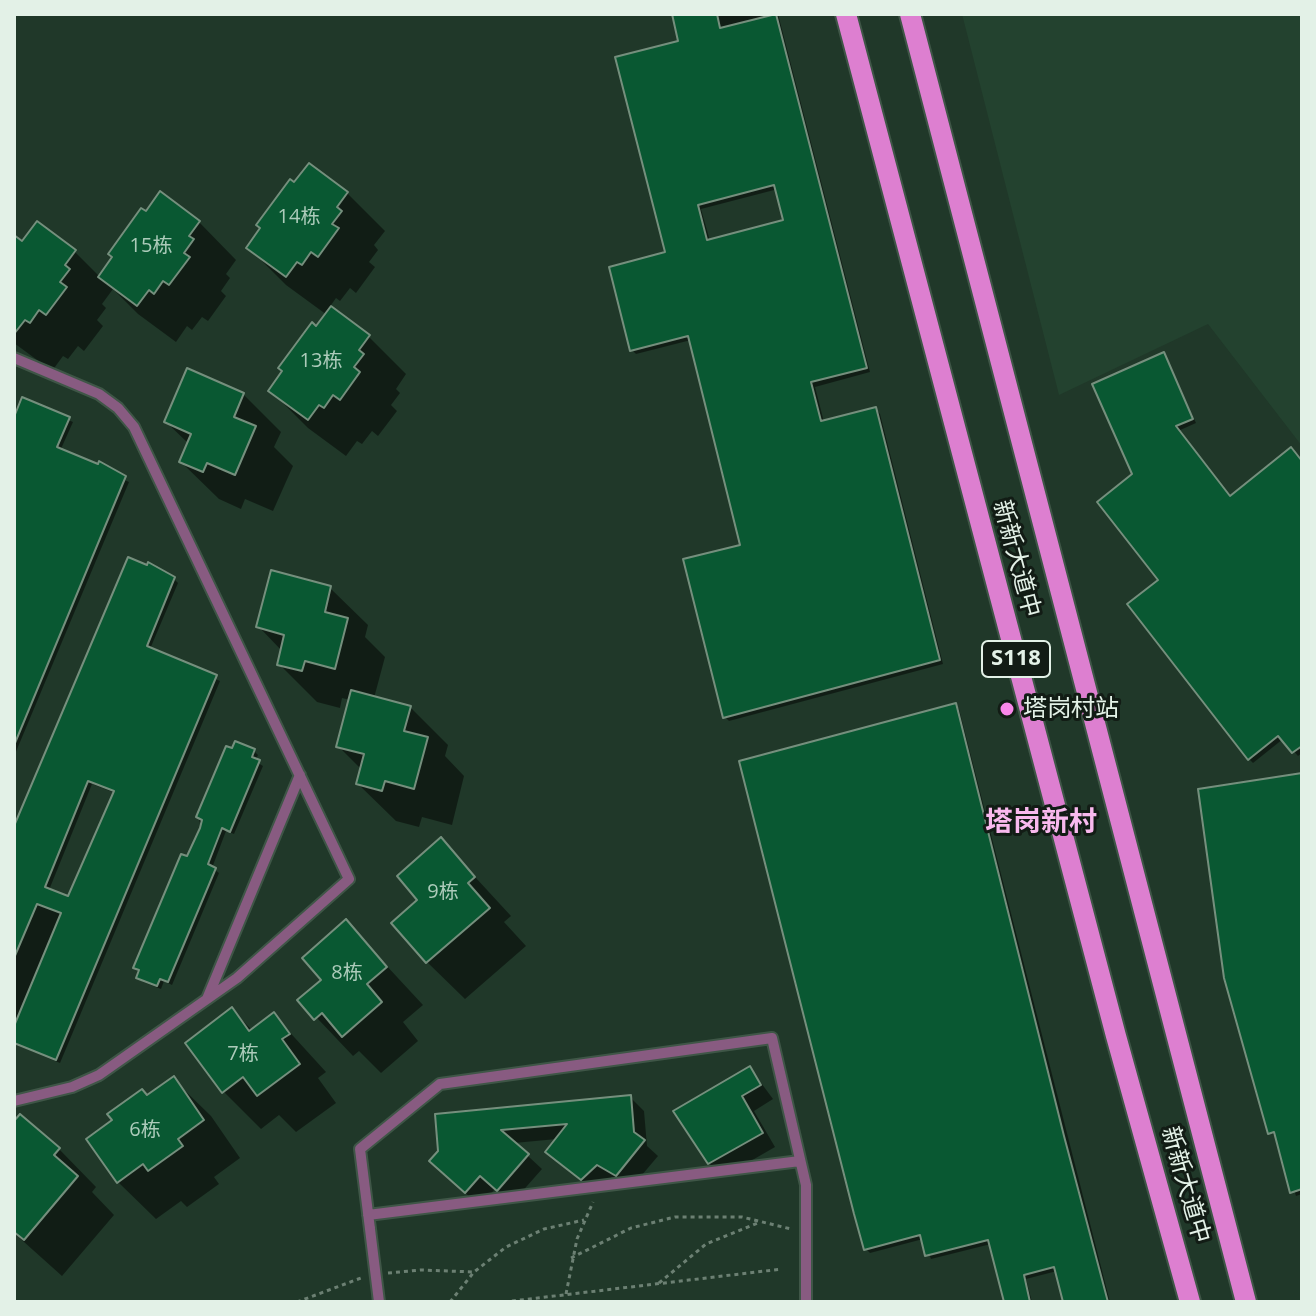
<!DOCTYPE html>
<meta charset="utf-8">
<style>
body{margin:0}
#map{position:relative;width:1316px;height:1316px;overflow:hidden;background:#203829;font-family:"Open Sans",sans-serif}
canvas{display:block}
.frame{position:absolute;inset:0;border:16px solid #e3f1e7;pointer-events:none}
</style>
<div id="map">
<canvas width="1316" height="1316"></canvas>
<div class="frame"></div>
</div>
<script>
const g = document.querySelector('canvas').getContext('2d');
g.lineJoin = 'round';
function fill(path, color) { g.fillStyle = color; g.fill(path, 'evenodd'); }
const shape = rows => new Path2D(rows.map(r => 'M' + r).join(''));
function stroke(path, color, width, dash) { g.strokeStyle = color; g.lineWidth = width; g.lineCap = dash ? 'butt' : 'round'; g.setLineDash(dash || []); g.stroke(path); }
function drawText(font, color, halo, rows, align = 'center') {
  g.font = font + ' "Open Sans","Noto Sans SC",sans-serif'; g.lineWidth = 6; g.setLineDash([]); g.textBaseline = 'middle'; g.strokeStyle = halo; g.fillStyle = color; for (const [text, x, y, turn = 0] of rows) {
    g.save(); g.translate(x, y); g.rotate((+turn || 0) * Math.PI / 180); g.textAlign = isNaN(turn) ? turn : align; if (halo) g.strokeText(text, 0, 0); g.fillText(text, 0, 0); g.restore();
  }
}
fill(shape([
 [962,14,1302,14,1302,446,1208,324,1059,395]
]), '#23422f');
fill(shape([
 [673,14,778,14,870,372,815,387,824,422,876,409,880,414,943,664,729,721,725,717,742,546,691,340,636,354,632,350,668,254,680,42],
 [778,189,785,222,710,241,701,209],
 [309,165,347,193,385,231,374,245,378,250,369,262,375,267,356,293,350,288,340,301,336,298,329,308,369,337,406,374,396,389,400,393,391,405,397,411,378,436,372,431,362,444,357,441,346,456,308,428,271,391,327,315,286,285,249,248],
 [199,222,236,260,226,274,230,278,221,291,226,296,208,321,202,317,192,330,187,326,176,342,138,314,113,289,102,304,106,308,97,320,103,326,84,351,78,346,68,359,63,356,52,371,14,343,14,245,23,244,75,252,100,277],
 [1163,354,1196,423,1178,431,1231,498,1302,463,1302,753,1298,756,1283,739,1253,763,1249,759,1161,581,1134,475],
 [243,394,281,432,274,447,293,466,273,511,245,499,241,509,219,499,181,462,189,444,166,422],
 [23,400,73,422,60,451,129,482,15,754,14,422],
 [174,579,178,583,150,649,220,681,60,1063,14,1044,14,833],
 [92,784,115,793,69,899,49,890],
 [330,588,368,625,365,637,385,657,374,698,410,707,448,745,445,756,464,776,452,825,422,817,419,827,396,821,358,784,362,770,338,746,350,700,342,698,340,708,317,702,279,664,282,651,259,627],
 [955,705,959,709,1110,1302,1065,1302,1057,1271,1026,1279,1032,1302,1006,1302,991,1244,931,1259,923,1239,870,1253,866,1249],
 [254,751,258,755,255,761,263,766,234,834,226,831,212,868,219,873,172,985,164,981,161,989,143,982,136,968,202,829,198,817],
 [1302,776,1302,1194,1296,1196,1277,1136,1270,1133],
 [441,840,511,916,504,922,526,946,465,999,427,962,420,901],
 [346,922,423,1005,403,1022,418,1041,381,1073,359,1051,353,1056,300,1000,323,980],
 [232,1010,253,1031,274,1015,326,1072,318,1078,336,1103,296,1132,279,1115,261,1129,223,1091],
 [750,1068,773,1099,754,1111,775,1147,723,1177,709,1163],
 [173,1079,211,1116,240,1158,214,1177,219,1184,187,1207,181,1201,156,1219,118,1182,148,1097],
 [630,1097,644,1111,647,1146,658,1156,631,1188,612,1177,596,1193,548,1152,557,1139,514,1143,542,1169,512,1203,495,1189,480,1206,445,1175,437,1116],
 [14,1125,59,1149,96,1187,92,1192,114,1215,62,1276,14,1233]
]), '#0007');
const building = shape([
 [672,14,717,14,720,28,776,14,867,368,811,382,821,421,876,407,940,660,723,718,683,559,740,545,696,368,688,336,630,351,609,267,665,252,615,57,678,41,672,14],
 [774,185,783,220,707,240,698,205,774,185],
 [309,163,348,192,337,207,342,211,332,224,339,228,318,257,311,252,302,265,297,262,286,277,246,248,260,228,256,225,290,179,294,182,309,163],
 [160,191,200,221,189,236,194,239,184,253,190,257,169,285,163,281,154,294,149,290,137,306,98,277,112,257,108,254,141,208,146,211,160,191],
 [37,221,76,250,65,265,70,269,60,282,67,287,46,315,39,310,30,323,25,320,14,334,14,235,22,241,37,221],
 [331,306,370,335,359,350,364,354,354,367,360,372,340,400,333,395,324,408,319,405,308,420,268,391,282,371,278,368,312,322,316,326,331,306],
 [1164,352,1193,419,1176,426,1230,496,1291,447,1302,461,1302,746,1292,753,1278,736,1248,760,1127,604,1158,580,1097,502,1132,474,1092,384,1164,352],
 [187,368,244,393,234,417,256,426,235,475,207,463,203,472,179,462,191,434,164,422,187,368],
 [22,397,70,417,57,447,98,464,99,461,126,476,15,743,14,417,22,397],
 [128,557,147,565,148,562,175,577,147,646,217,675,56,1060,14,1043,14,1026,61,913,37,904,14,958,14,826,128,557],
 [88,781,114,791,68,896,45,887,88,781],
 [271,570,331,586,325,612,348,618,335,669,305,661,302,671,277,665,284,635,256,627,271,570],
 [351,690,411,706,404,731,428,737,414,789,385,781,382,791,356,784,364,754,336,747,351,690],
 [956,703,1064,1136,1108,1302,1063,1302,1054,1267,1024,1275,1030,1302,1004,1302,988,1240,925,1256,920,1235,864,1250,854,1214,739,761,956,703],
 [235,741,255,749,252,757,260,760,230,832,222,828,208,864,216,868,168,982,160,979,157,986,136,978,139,970,133,968,181,854,187,856,200,828,202,820,196,817,226,746,232,748,235,741],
 [1302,773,1302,1189,1290,1193,1274,1132,1268,1134,1224,978,1198,789,1302,773],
 [441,837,475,877,468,883,490,908,426,963,391,923,417,900,397,876,441,837],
 [346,919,387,967,367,984,382,1002,342,1037,322,1013,314,1020,297,1000,321,980,302,958,346,919],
 [232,1007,249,1031,274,1012,290,1034,282,1039,300,1064,257,1096,243,1077,222,1093,185,1043,232,1007],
 [750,1066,761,1085,742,1096,763,1133,708,1164,673,1111,750,1066],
 [174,1076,204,1120,178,1139,183,1146,148,1171,143,1164,117,1183,86,1139,112,1120,107,1114,142,1089,147,1095,174,1076],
 [631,1095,634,1132,645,1140,616,1176,597,1165,581,1180,545,1152,567,1124,501,1130,529,1154,497,1191,480,1176,465,1193,429,1161,438,1151,435,1114,631,1095],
 [20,1114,60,1148,54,1155,78,1176,24,1240,14,1232,14,1121,20,1114]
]);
fill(building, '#095832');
stroke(building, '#758f7d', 2);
const service = shape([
 [14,358,99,394,118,408,134,427,349,879,237,978,99,1075,72,1087,14,1101],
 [207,999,300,775],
 [368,1215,800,1161],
 [370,1229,360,1149,440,1084,772,1038,806,1185,806,1302]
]);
const primary = shape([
 [846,14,1116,1036,1190,1302],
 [910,14,1246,1302]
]);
stroke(service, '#3f5647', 14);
stroke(primary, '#3f5647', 24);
stroke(shape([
 [14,16,16,14],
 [571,1258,631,1228,675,1217,742,1217,791,1229],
 [388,1273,421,1270,474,1272],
 [659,1283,706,1244,760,1222],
 [566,1294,577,1239,593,1202],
 [297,1302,361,1278],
 [450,1302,474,1272,506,1247,544,1229,584,1220],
 [504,1302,782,1269]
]), '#6c8073', 3, [4, 4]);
stroke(service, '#885b81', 10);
stroke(primary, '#dd7fd0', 20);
const serviceBridge = shape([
 [370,1229,379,1302]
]);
stroke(serviceBridge, '#3f5647', 14, []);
stroke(serviceBridge, '#885b81', 10);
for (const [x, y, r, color] of [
 [1007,709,8,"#f987e9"]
]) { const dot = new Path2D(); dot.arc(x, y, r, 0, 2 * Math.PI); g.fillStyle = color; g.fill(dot); stroke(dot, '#121c15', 3); }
drawText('20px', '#accbba', null, [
 ["14栋",299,217],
 ["15栋",151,246],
 ["13栋",321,361],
 ["9栋",443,892],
 ["8栋",347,973],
 ["7栋",243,1054],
 ["6栋",145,1130]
]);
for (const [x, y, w] of [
 [1016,659,68]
]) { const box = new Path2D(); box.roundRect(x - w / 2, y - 18, w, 36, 6); g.fillStyle = '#121c15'; g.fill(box); stroke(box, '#e3f1e7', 2); }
drawText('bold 22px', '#e3f1e7', null, [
 ["S118",1016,659]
]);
drawText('24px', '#e3f1e7', '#121c15', [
 ["新新大道中",1016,559,75],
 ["新新大道中",1185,1185,74]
]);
drawText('24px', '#e3f1e7', '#121c15', [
 ["塔岗村站",1023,709]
], 'left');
drawText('bold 28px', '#f9b9ee', '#121c15', [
 ["塔岗新村",1041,823]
]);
</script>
